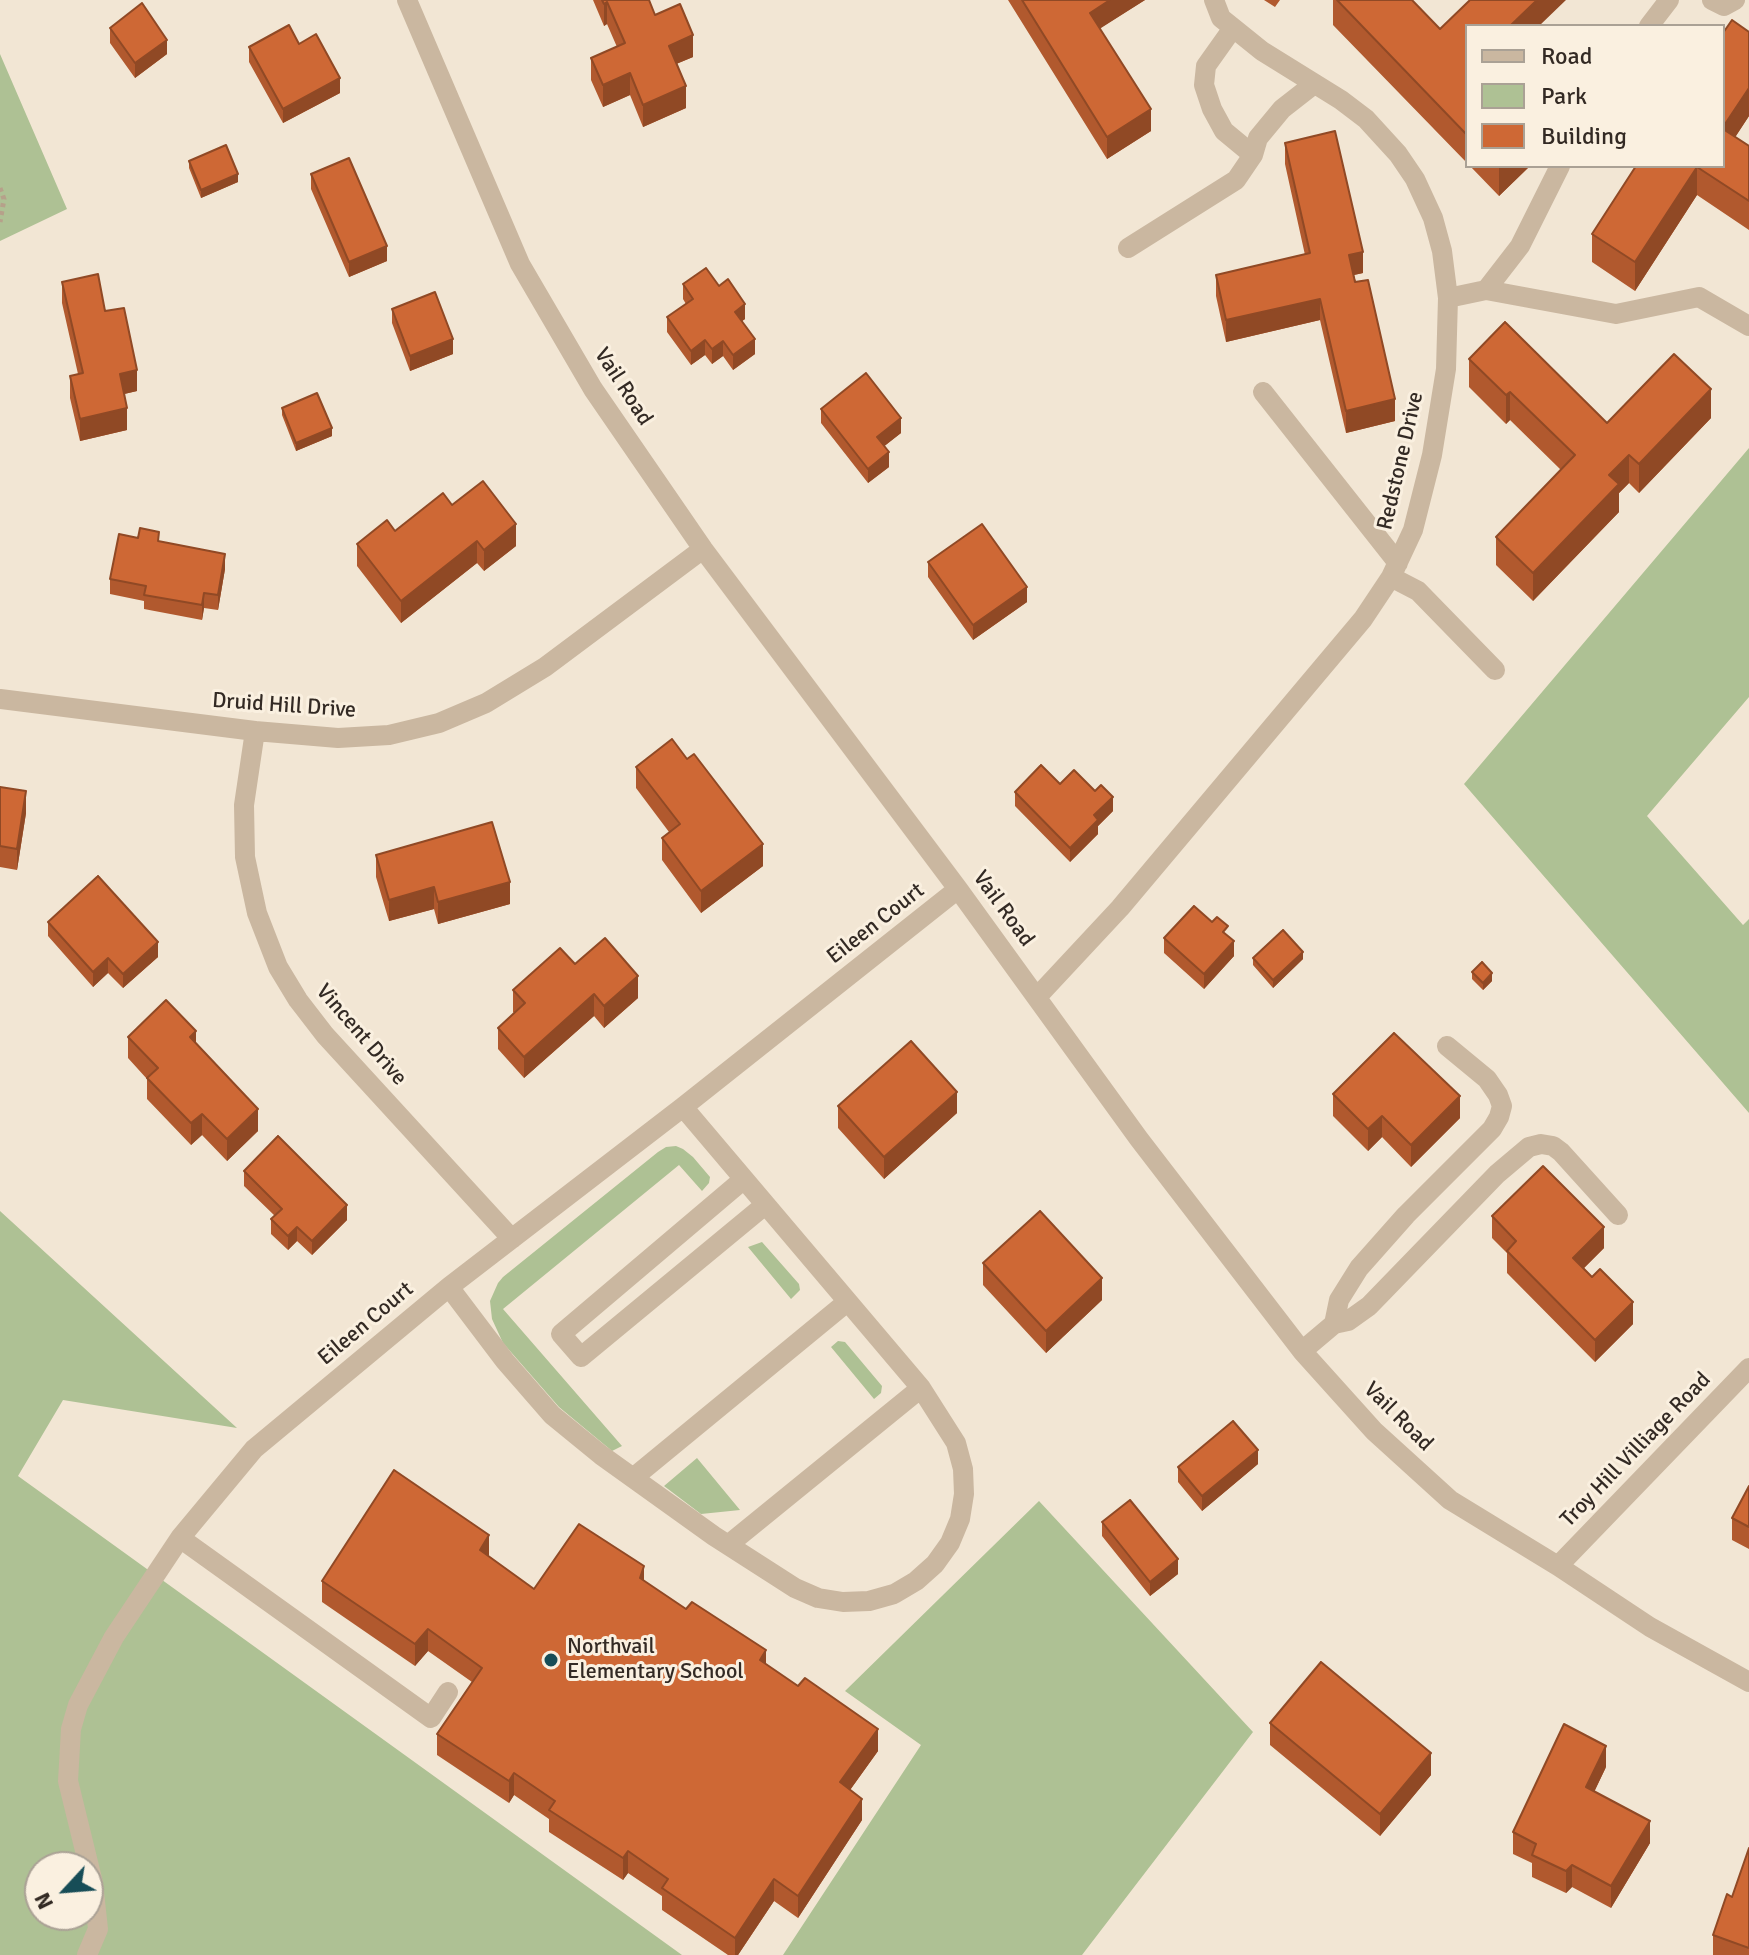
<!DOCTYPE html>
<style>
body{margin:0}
#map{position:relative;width:1749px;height:1955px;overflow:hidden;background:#f2e6d4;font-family:Signika,sans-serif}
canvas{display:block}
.legend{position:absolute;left:1465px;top:24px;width:260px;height:144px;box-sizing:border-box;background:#faf0e0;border:2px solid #aaa195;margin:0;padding:10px 14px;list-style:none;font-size:24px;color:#332a24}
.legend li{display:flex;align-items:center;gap:16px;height:40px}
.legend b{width:40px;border:2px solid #aaa195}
.north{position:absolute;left:24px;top:1851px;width:80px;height:80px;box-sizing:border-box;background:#faf0e0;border:2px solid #aaa195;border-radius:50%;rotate:244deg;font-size:22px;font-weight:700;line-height:32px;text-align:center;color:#332a24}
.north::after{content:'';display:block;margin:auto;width:28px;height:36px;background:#174d57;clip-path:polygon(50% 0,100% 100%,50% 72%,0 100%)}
</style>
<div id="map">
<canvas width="1749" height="1955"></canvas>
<ul class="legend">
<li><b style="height:10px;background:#cab7a0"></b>Road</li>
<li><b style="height:22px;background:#aec194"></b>Park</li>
<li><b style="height:22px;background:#ce6835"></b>Building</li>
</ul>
<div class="north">N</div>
</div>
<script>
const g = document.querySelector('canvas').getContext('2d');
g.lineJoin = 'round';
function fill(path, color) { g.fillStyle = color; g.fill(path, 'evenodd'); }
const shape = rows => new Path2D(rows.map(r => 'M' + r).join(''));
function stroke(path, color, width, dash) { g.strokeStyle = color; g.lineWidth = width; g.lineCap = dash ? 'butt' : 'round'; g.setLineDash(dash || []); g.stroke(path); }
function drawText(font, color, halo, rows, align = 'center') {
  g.font = font + ' Signika,sans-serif'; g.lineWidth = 6; g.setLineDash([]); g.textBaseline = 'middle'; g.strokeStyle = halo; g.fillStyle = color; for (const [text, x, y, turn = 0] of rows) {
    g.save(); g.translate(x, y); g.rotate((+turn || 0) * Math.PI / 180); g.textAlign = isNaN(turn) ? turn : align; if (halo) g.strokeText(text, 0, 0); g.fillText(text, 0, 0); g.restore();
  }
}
fill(shape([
 [0,54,67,209,0,241],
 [1749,448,1749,697,1647,816,1743,925,1749,919,1749,1113,1464,784],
 [676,1146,683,1149,693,1157,710,1177,709,1183,702,1191,679,1165,503,1309,622,1446,612,1451,559,1407,503,1343,492,1319,490,1301,498,1283,503,1277,658,1152,666,1147],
 [0,1211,237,1428,63,1400,18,1476,682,1955,0,1955],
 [40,1867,88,1867,88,1915,40,1915],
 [762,1242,799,1284,800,1290,791,1299,748,1247],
 [838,1341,845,1342,882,1386,881,1393,874,1399,831,1347],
 [697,1458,740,1510,701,1514,664,1486],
 [1039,1501,1253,1732,1082,1955,783,1955,921,1745,845,1691]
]), '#aec194');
stroke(shape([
 [0,188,4,199,0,222]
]), '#b6a18a', 5, [4, 4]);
stroke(shape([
 [407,0,520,264,593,389,703,549,958,889,1139,1139,1302,1351,1374,1431,1450,1500,1558,1566,1650,1627,1749,1682],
 [1712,0,1724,6,1735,0],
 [1649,26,1669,0],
 [1233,28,1206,66,1204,85,1212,109,1224,131,1253,155],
 [1128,248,1236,180,1253,155,1258,138,1282,109,1314,84],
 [1486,290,1616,314,1699,297,1749,326],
 [1448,298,1486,290,1520,246,1560,166],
 [1263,392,1398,563],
 [1391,577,1418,591,1495,670],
 [0,699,255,731,338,738,389,735,439,723,486,703,545,667,703,549],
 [255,731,244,805,245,857,257,913,278,967,298,1000,325,1035,512,1239],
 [1037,997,1120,908,1363,619,1391,577,1413,530,1432,455,1446,369,1448,298,1442,251,1433,218,1415,179,1398,154,1366,119,1341,100,1262,51,1221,18,1214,0],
 [744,1179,561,1334,581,1357,765,1205],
 [449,1287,505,1361,552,1415,601,1455,714,1536,795,1588,818,1598,843,1602,869,1601,894,1594,916,1581,935,1564,950,1543,960,1519,964,1494,963,1469,956,1443,921,1388,683,1107],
 [1334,1324,1339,1300,1359,1268,1406,1215,1492,1129,1499,1117,1502,1106,1498,1095,1487,1079,1447,1046],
 [1302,1351,1334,1324,1348,1321,1369,1306,1497,1174,1529,1147,1541,1144,1553,1146,1561,1152,1618,1215],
 [633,1478,847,1302],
 [180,1538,431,1718,448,1692],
 [728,1545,921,1388],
 [1558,1566,1749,1368],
 [87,1955,98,1929,93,1883,68,1781,71,1729,78,1705,114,1637,180,1538,254,1449,449,1287,683,1107,958,889]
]), '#cab7a0', 20);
fill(shape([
 [593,0,649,0,655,15,693,57,676,64,686,108,643,127,630,95,603,107,591,80,591,58,617,47,607,24,604,26],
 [1008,0,1145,0,1100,28,1151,131,1107,159],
 [1264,0,1280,0,1275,7],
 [1333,0,1412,0,1440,29,1467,26,1467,163,1333,25],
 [110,28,167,54,135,78,110,43],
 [1749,32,1749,116,1735,137,1749,146,1749,230,1697,195,1635,291,1592,262,1592,234],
 [299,44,340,93,283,123,249,62,249,47],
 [1285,143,1363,273,1354,275,1395,421,1346,433,1320,320,1226,342,1216,296,1216,275,1305,255,1285,164],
 [189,161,238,182,201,198,189,168],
 [1470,166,1530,166,1499,196],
 [311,174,387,261,349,277,311,189],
 [62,282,105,311,137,391,124,394,127,430,80,441,70,398,70,376,78,374,62,303],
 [683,284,745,319,742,321,755,354,733,370,723,356,712,364,705,355,691,365,667,332,667,317,686,304,683,299],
 [392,309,453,354,410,371,392,323],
 [1469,359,1607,423,1711,418,1639,493,1629,483,1619,493,1619,512,1533,601,1496,565,1496,537,1561,470,1510,420,1506,424,1469,387],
 [282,408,332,436,296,451,282,415],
 [821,409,901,433,884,446,889,467,868,483,821,423],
 [395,531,516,546,484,571,477,563,401,623,357,566,357,544],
 [159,541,225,569,218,610,204,608,202,620,144,609,144,601,110,594,110,579],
 [928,562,1027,602,973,640,928,577],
 [687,759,763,866,701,913,662,860,662,838,669,832,636,788,636,767],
 [1060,784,1113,811,1098,826,1098,834,1070,862,1015,806,1015,792],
 [0,787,26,813,17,870,0,867],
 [376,855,510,904,438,924,434,909,389,921,376,877],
 [48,922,158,957,123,988,108,973,93,987,48,936],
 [1228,936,1234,956,1204,989,1164,953,1164,938],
 [1253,958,1303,959,1273,988,1253,965],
 [575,964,638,998,604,1028,594,1016,524,1078,498,1049,498,1028,514,1013,513,1012,513,990],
 [1472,972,1492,981,1483,990,1472,979],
 [128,1037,196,1044,258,1131,227,1161,202,1135,191,1145,147,1099,147,1079,128,1058],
 [1333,1094,1460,1118,1411,1167,1382,1137,1368,1151,1333,1116],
 [838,1106,957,1113,884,1179,838,1128],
 [244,1171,347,1220,312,1255,297,1241,288,1250,271,1234,271,1219,275,1216,244,1186],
 [1492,1216,1604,1248,1584,1268,1633,1324,1595,1362,1507,1273,1507,1253,1492,1238],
 [983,1263,1102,1300,1046,1353,983,1285],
 [1258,1464,1202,1511,1178,1482,1178,1467],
 [1749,1486,1749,1549,1732,1540,1732,1518],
 [1102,1522,1178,1574,1150,1596,1102,1536],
 [489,1556,534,1589,644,1581,766,1664,878,1751,850,1790,862,1820,798,1918,774,1901,738,1955,728,1955,662,1910,662,1896,628,1873,623,1880,549,1832,549,1819,514,1795,509,1803,437,1755,437,1734,472,1682,428,1651,415,1666,322,1602,322,1581],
 [1270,1723,1431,1775,1380,1836,1270,1745],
 [1606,1767,1594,1792,1650,1843,1611,1908,1572,1887,1566,1893,1532,1877,1532,1863,1513,1854,1513,1832],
 [1749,1848,1749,1955,1713,1955,1713,1935,1732,1897]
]), '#b1592e');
fill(shape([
 [1110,0,1145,0,1090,35,1090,13],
 [1537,0,1566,0,1539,26,1510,26],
 [607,2,607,24,604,26,604,4],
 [693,35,693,57,669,67,669,46],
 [167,40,167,54,135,78,135,63],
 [630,73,630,95,603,107,603,85],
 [340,78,340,93,283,123,283,109],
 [686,86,686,108,643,127,643,105],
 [1749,88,1749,116,1723,156,1723,127],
 [1151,109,1151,131,1107,159,1107,137],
 [1501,166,1530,166,1499,196,1499,168],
 [1697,167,1697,195,1635,291,1635,262],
 [238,174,238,182,201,198,201,190],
 [387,246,387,261,349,277,349,262],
 [1363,252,1363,273,1349,276,1349,255],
 [1320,299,1320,320,1226,342,1226,320],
 [745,304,745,319,735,326,735,312],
 [453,339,453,354,410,371,410,356],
 [755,339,755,354,733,370,733,355],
 [705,340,705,355,691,365,691,351],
 [723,341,723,356,712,364,712,349],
 [137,370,137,391,120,395,120,374],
 [1711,389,1711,418,1639,493,1639,464],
 [1510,392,1510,420,1506,424,1506,395],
 [1395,399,1395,421,1346,433,1346,411],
 [127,408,127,430,80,441,80,419],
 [901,418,901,433,877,452,877,437],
 [332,428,332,436,296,451,296,443],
 [889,452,889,467,868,483,868,469],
 [1629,455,1629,483,1619,493,1619,512,1533,601,1533,573,1609,475],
 [516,524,516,546,484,571,484,550],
 [477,541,477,563,401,623,401,601],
 [225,554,225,569,218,610,218,595],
 [1027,587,1027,602,973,640,973,625],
 [204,593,204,608,202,620,202,605],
 [26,791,26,813,17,870,17,849],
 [1113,797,1113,811,1098,826,1098,834,1070,862,1070,848,1094,815],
 [763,844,763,866,701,913,701,891],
 [510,882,510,904,438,924,438,902],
 [434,887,434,909,389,921,389,900],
 [1234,941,1234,956,1204,989,1204,974],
 [158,942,158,957,123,988,123,974],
 [1303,952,1303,959,1273,988,1273,980],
 [108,958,108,973,93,987,93,972],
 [1492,973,1492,981,1483,990,1483,983],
 [638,976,638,998,604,1028,604,1006],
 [594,994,594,1016,524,1078,524,1057],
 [196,1031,196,1052,190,1037],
 [957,1092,957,1113,884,1179,884,1157],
 [1460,1096,1460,1118,1411,1167,1411,1145],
 [258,1109,258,1131,227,1161,227,1139],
 [202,1114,202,1135,191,1145,191,1123],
 [1382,1116,1382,1137,1368,1151,1368,1129],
 [347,1205,347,1220,312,1255,312,1241],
 [297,1227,297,1241,288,1250,288,1236],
 [1604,1227,1604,1248,1573,1279,1573,1258],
 [1102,1278,1102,1300,1046,1353,1046,1331],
 [1633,1302,1633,1324,1595,1362,1595,1340],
 [1258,1450,1258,1464,1202,1511,1202,1496],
 [489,1535,489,1557,480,1550],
 [1178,1559,1178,1574,1150,1596,1150,1582],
 [644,1566,644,1588,640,1578],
 [428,1629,428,1651,415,1666,415,1644],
 [766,1650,766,1672,760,1660],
 [878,1729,878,1751,840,1804,840,1782],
 [1606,1746,1606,1767,1586,1809,1586,1787],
 [1431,1753,1431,1775,1380,1836,1380,1814],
 [514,1773,514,1795,509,1803,509,1781],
 [862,1799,862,1820,798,1918,798,1896],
 [1650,1821,1650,1843,1611,1908,1611,1886],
 [628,1851,628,1873,623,1880,623,1858],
 [1572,1865,1572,1887,1566,1893,1566,1871],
 [774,1879,774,1901,738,1955,735,1955,735,1938]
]), '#904925');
const building = shape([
 [602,0,649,0,655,15,680,4,693,35,669,46,686,86,643,105,630,73,603,85,591,58,625,43,607,2,604,4,602,0],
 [1022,0,1110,0,1090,13,1151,109,1107,137,1022,0],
 [1337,0,1412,0,1440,29,1470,0,1537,0,1510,26,1467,26,1467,135,1337,0],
 [142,3,167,40,135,63,110,28,142,3],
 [1732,20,1749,32,1749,88,1723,127,1723,33,1732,20],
 [289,25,299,44,316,34,340,78,283,109,249,47,289,25],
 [1723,129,1749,146,1749,201,1697,167,1635,262,1592,234,1636,166,1723,166,1723,129],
 [1335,131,1363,252,1349,255,1355,282,1368,280,1395,399,1346,411,1320,299,1226,320,1216,275,1310,253,1285,143,1335,131],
 [226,145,238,174,201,190,189,161,226,145],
 [349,158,387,246,349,262,311,174,349,158],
 [706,268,719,286,728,279,745,304,735,312,755,339,733,355,723,341,712,349,705,340,691,351,667,317,693,299,683,284,706,268],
 [98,274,105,311,124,308,137,370,120,374,127,408,80,419,70,376,83,373,62,282,98,274],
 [435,292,453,339,410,356,392,309,435,292],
 [1505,322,1607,423,1674,354,1711,389,1639,464,1629,455,1609,475,1619,484,1533,573,1496,537,1575,455,1510,392,1506,395,1469,359,1505,322],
 [866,373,901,418,877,437,889,452,868,469,821,409,866,373],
 [317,393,332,428,296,443,282,408,317,393],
 [483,481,516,524,484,550,477,541,401,601,357,544,387,520,395,531,443,493,452,505,483,481],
 [982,524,1027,587,973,625,928,562,982,524],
 [140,528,159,532,158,541,225,554,218,595,204,593,202,605,144,595,146,586,110,579,119,534,138,538,140,528],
 [672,739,687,759,694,754,763,844,701,891,662,838,680,824,636,767,672,739],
 [1041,765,1060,784,1074,770,1095,791,1101,785,1113,797,1094,815,1098,820,1070,848,1015,792,1041,765],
 [0,787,26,791,17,849,0,846,0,787],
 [492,822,510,882,438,902,434,887,389,900,376,855,492,822],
 [98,876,158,942,123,974,108,958,93,972,48,922,98,876],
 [1194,906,1212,922,1217,917,1228,926,1223,932,1234,941,1204,974,1164,938,1194,906],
 [1283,930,1303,952,1273,980,1253,958,1283,930],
 [605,938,638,976,604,1006,594,994,524,1057,498,1028,525,1003,513,990,560,948,575,964,605,938],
 [1482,962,1492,973,1483,983,1472,972,1482,962],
 [166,1000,196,1031,190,1037,258,1109,227,1139,202,1114,191,1123,147,1078,158,1068,128,1037,166,1000],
 [1394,1033,1460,1096,1411,1145,1382,1116,1368,1129,1333,1094,1394,1033],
 [911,1041,957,1092,884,1157,838,1106,911,1041],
 [278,1136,347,1205,312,1241,297,1227,288,1236,271,1219,282,1209,244,1171,278,1136],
 [1543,1166,1604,1227,1573,1258,1592,1277,1600,1269,1633,1302,1595,1340,1507,1251,1516,1241,1492,1216,1543,1166],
 [1040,1211,1102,1278,1046,1331,983,1263,1040,1211],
 [1233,1421,1258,1450,1202,1496,1178,1467,1233,1421],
 [394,1470,489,1535,480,1550,534,1589,579,1524,644,1566,640,1578,686,1609,692,1602,766,1650,760,1660,798,1686,805,1678,878,1729,840,1782,862,1799,798,1896,774,1879,735,1938,662,1888,668,1879,628,1851,623,1858,549,1810,555,1801,514,1773,509,1781,437,1734,482,1668,428,1629,415,1644,322,1581,394,1470],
 [1749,1486,1749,1527,1732,1518,1749,1486],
 [1130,1500,1178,1559,1150,1582,1102,1522,1130,1500],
 [1321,1662,1431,1753,1380,1814,1270,1723,1321,1662],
 [1564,1724,1606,1746,1586,1787,1650,1821,1611,1886,1572,1865,1566,1871,1532,1855,1536,1844,1513,1832,1564,1724],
 [1749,1848,1749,1948,1713,1935,1727,1894,1732,1897,1749,1848]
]);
fill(building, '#ce6835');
stroke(building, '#904925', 2);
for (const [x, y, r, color] of [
 [551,1660,8,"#174d57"]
]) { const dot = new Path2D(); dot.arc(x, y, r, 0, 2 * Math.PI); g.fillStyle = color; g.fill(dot); stroke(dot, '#faf0e0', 3); }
drawText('22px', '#332a24', '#faf0e0', [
 ["Vail Road",623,387,57],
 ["Redstone Drive",1401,461,-77],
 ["Druid Hill Drive",284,706,4],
 ["Vail Road",1003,909,54],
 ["Eileen Court",876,924,-38],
 ["Vincent Drive",361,1035,49],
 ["Eileen Court",366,1324,-40],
 ["Vail Road",1398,1417,45],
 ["Troy Hill Villiage Road",1636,1450,-46]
]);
drawText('22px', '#332a24', '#faf0e0', [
 ["Northvail",567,1647],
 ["Elementary School",567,1672]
], 'left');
</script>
